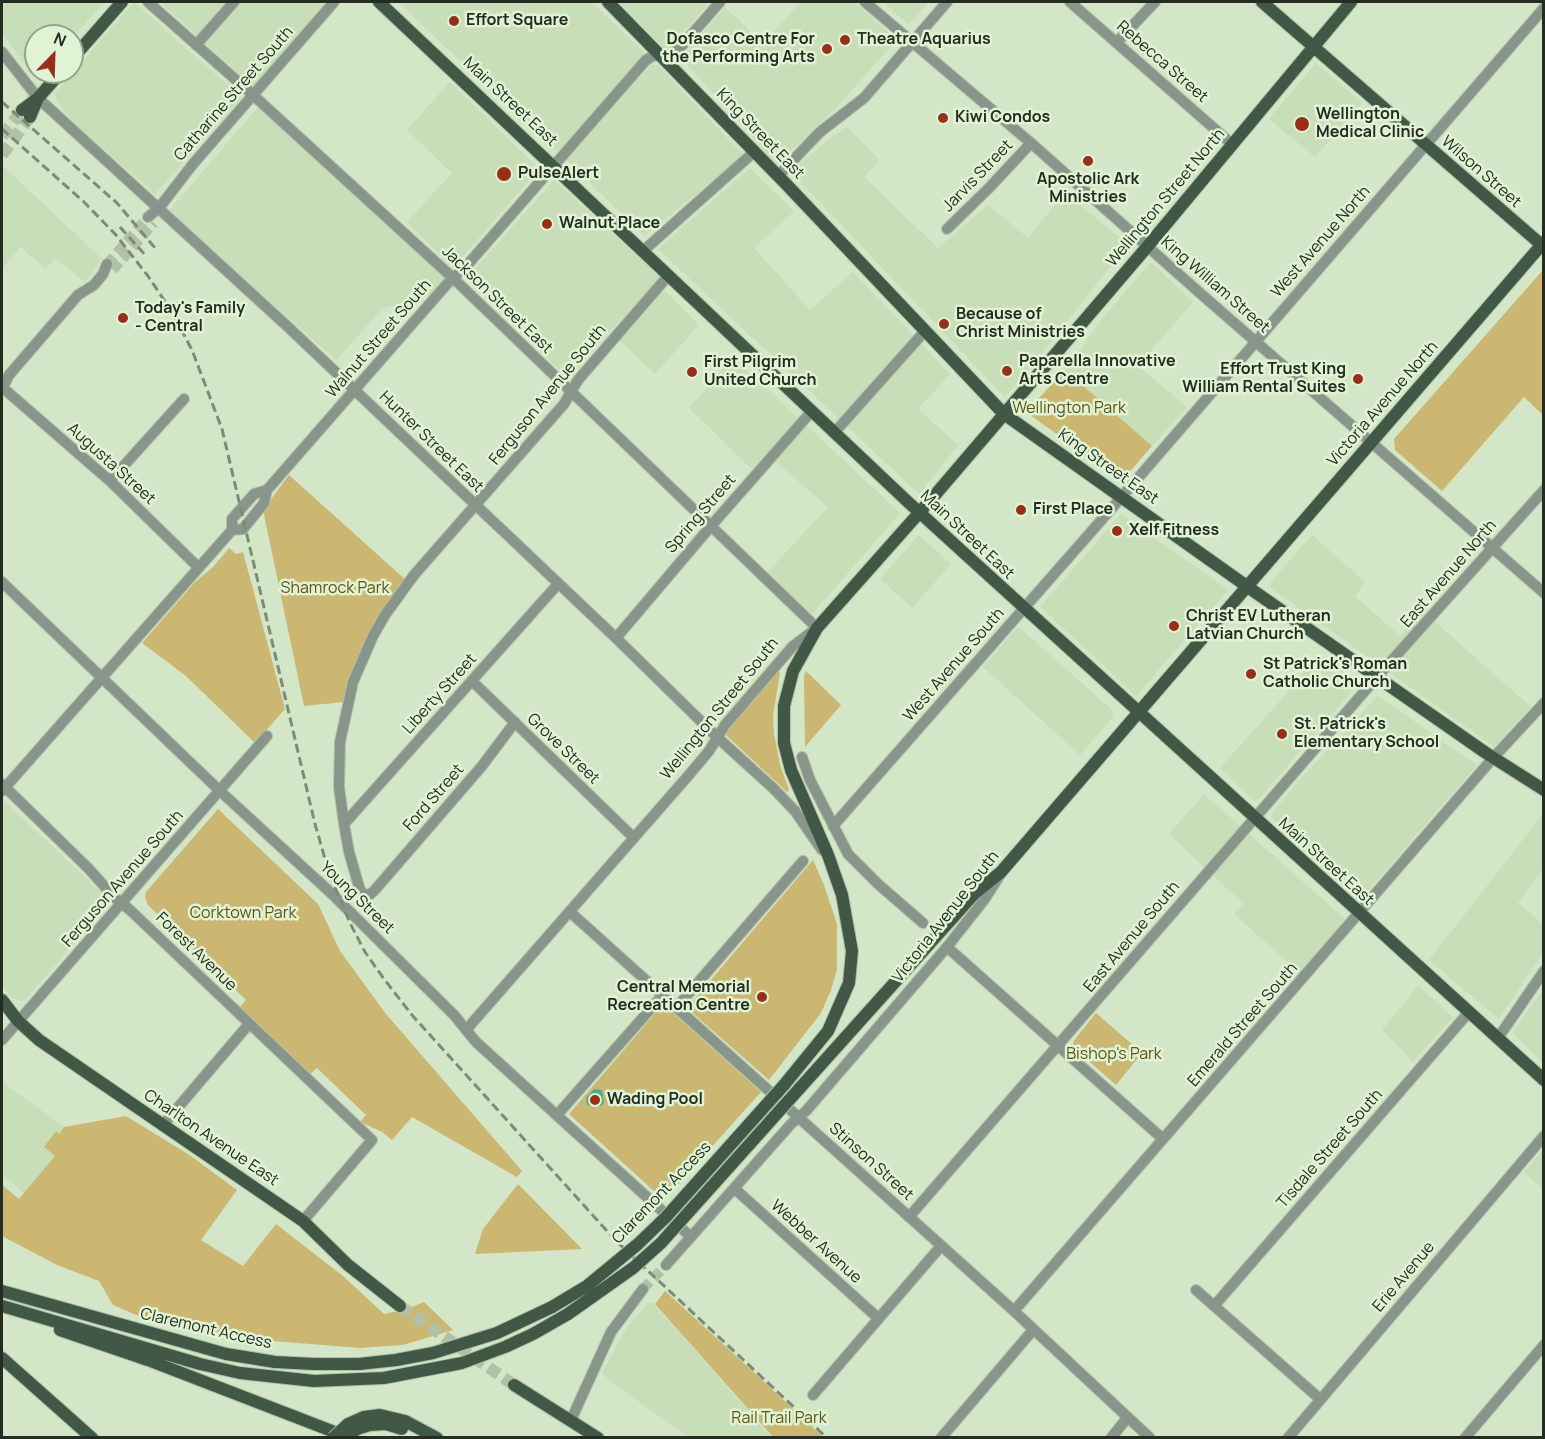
<!DOCTYPE html>
<style>
body{margin:0}
#map{position:relative;width:1545px;height:1439px;overflow:hidden;background:#d3e6c7;font-family:Manrope,sans-serif}
canvas{display:block}
.frame{position:absolute;inset:0;border:3px solid #252c21;pointer-events:none}
.north{position:absolute;left:24px;top:24px;width:60px;height:60px;box-sizing:border-box;background:#e0f3d4;border:2px solid #95a38c;border-radius:50%;rotate:23deg;font-size:16px;font-weight:700;line-height:24px;text-align:center;color:#252c21}
.north::after{content:'';display:block;margin:auto;width:21px;height:27px;background:#982f19;clip-path:polygon(50% 0,100% 100%,50% 72%,0 100%)}
</style>
<div id="map">
<canvas width="1545" height="1439"></canvas>
<div class="frame"></div>
<div class="north">N</div>
</div>
<script>
const g = document.querySelector('canvas').getContext('2d');
g.lineJoin = 'round';
function fill(path, color) { g.fillStyle = color; g.fill(path, 'evenodd'); }
const shape = rows => new Path2D(rows.map(r => 'M' + r).join(''));
function stroke(path, color, width, dash) { g.strokeStyle = color; g.lineWidth = width; g.lineCap = dash ? 'butt' : 'round'; g.setLineDash(dash || []); g.stroke(path); }
function drawText(font, color, halo, rows, align = 'center') {
  g.font = font + ' Manrope,sans-serif'; g.lineWidth = 5; g.setLineDash([]); g.textBaseline = 'middle'; g.strokeStyle = halo; g.fillStyle = color; for (const [text, x, y, turn = 0] of rows) {
    g.save(); g.translate(x, y); g.rotate((+turn || 0) * Math.PI / 180); g.textAlign = isNaN(turn) ? turn : align; if (halo) g.strokeText(text, 0, 0); g.fillText(text, 0, 0); g.restore();
  }
}
fill(shape([
 [2,2,105,2,72,37,36,36,36,72,40,72,35,78,2,33],
 [134,2,242,98,155,194,74,123,56,100,55,93],
 [160,2,326,2,253,87],
 [398,2,591,2,645,53,557,152],
 [619,2,710,2,667,51],
 [801,2,854,2,895,38,895,42,834,110,777,164,683,60,684,55,725,7,763,43],
 [883,2,929,2,909,25],
 [1316,63,1362,103,1315,157,1269,119],
 [651,65,658,65,744,156,644,236,566,160],
 [450,82,539,169,453,268,407,222,452,173,407,130],
 [258,107,456,288,382,309,336,360,169,211],
 [846,126,880,161,864,177,938,248,988,205,1028,238,1065,193,1128,244,1039,357,1005,397,790,171],
 [3,166,102,259,85,282,55,258,45,269,21,247,2,268,2,168],
 [750,168,794,211,754,248,810,310,853,272,950,374,918,409,958,445,919,494,658,249],
 [554,180,662,279,617,323,573,374,564,374,466,279],
 [1151,262,1193,302,1138,366,1187,407,1152,446,1065,370,1106,314],
 [664,290,699,325,655,374,620,341],
 [733,357,900,513,812,614,765,575,828,507,767,454,752,469,689,408],
 [1121,514,1228,590,1136,696,1040,607],
 [919,535,951,564,912,608,880,579],
 [1312,535,1365,582,1355,596,1400,636,1424,612,1531,707,1494,747,1271,588,1272,581],
 [1019,627,1112,710,1113,717,1080,755,983,667,1017,628],
 [1317,653,1355,680,1356,686,1259,799,1253,800,1220,768,1281,700],
 [1378,696,1477,765,1359,901,1270,816,1299,780],
 [1204,794,1346,920,1300,973,1234,914,1244,904,1169,834],
 [6,803,105,896,106,902,105,908,25,1000,21,1001,10,997,2,982,2,806],
 [1543,814,1543,868,1518,903,1543,924,1543,953,1499,1019,1429,960],
 [1418,986,1453,1017,1413,1062,1382,1030],
 [1543,990,1543,1063,1512,1033],
 [2,1082,64,1127,59,1134,57,1132,44,1147,55,1156,24,1193,2,1174],
 [1543,1150,1543,1189,1524,1172],
 [650,1301,673,1325,771,1437,687,1437,607,1378,602,1372,626,1329]
]), '#c7deb8');
fill(shape([
 [1543,270,1543,415,1524,397,1442,491,1395,450,1394,439],
 [1065,370,1152,446,1125,477,1115,476,1026,412],
 [289,475,408,582,375,626,344,702,304,706,263,510],
 [229,548,236,554,243,552,285,709,255,743,186,676,142,643,195,582,213,567],
 [806,671,841,705,805,747,804,676],
 [778,672,780,673,773,716,774,734,780,765,789,790,787,792,726,735,727,731],
 [218,809,318,904,340,951,386,1014,522,1171,517,1177,412,1117,392,1140,382,1132,360,1122,366,1115,317,1068,310,1074,240,1007,246,1000,147,904,145,896,146,892],
 [813,860,824,885,837,924,837,969,831,990,821,1013,769,1080,687,1008],
 [665,1008,671,1011,761,1092,664,1200,569,1114,657,1011],
 [1096,1013,1142,1053,1116,1085,1074,1048,1073,1043,1075,1039],
 [126,1116,191,1156,237,1190,201,1240,243,1266,276,1224,343,1276,384,1314,404,1310,424,1302,453,1330,403,1345,360,1348,260,1340,150,1321,113,1305,99,1281,57,1265,2,1236,2,1185,19,1199,55,1156,44,1147,56,1131,59,1134,64,1127],
 [518,1184,582,1249,475,1254,483,1229],
 [665,1291,760,1378,823,1437,773,1437,655,1304]
]), '#cbb672');
fill(shape([
 [594,1089,602,1090,604,1103,601,1106,587,1105,586,1098]
]), '#4aae93');
stroke(shape([
 [107,264,148,217],
 [113,270,154,223],
 [643,1289,666,1265]
]), '#b0c1a6', 10, [10, 5]);
stroke(shape([
 [2,136,22,110],
 [2,155,30,117],
 [400,1306,514,1385]
]), '#b0c1a6', 12, [12, 6]);
const minor = shape([
 [148,2,253,95,453,278,817,628,793,646,725,725,709,751,688,776,466,1030],
 [865,2,1031,143,1201,294,1544,593],
 [1070,2,1233,145],
 [1117,42,1155,2],
 [196,45,234,2],
 [2,52,38,98,287,326,616,638,717,737,774,789,795,811,822,850],
 [778,176,820,132,864,98,947,2],
 [148,217,159,208,193,164,334,2],
 [947,229,989,188,1031,143],
 [643,251,754,152],
 [2,387,110,481,198,567],
 [2,389,9,375,78,295,94,285,103,274,107,264],
 [834,433,925,331],
 [110,481,184,399],
 [232,530,243,529,264,503,267,490,447,284,469,263,646,60,653,56,670,54,678,50,720,2],
 [2,582,220,791,331,893,454,1015,476,1042,691,1237],
 [616,638,711,526,811,412],
 [472,681,634,838],
 [515,722,482,766,374,891,369,895,364,894,360,890,349,852,344,824,339,787,340,742,353,682,373,636,385,615,414,575,564,404,578,380,668,276],
 [802,757,810,780,848,854,878,884,923,923],
 [2,784,88,868,114,897,130,910,372,1140,303,1221],
 [2,791,232,530,232,519,254,494,267,490],
 [344,824,558,584],
 [833,826,1126,492,1544,8],
 [570,912,1014,1311,1150,1438],
 [947,947,1163,1139],
 [676,1008,803,861],
 [1498,1038,1544,971],
 [2,1040,267,736],
 [557,1115,662,996],
 [163,1125,249,1024],
 [735,1189,878,1318],
 [909,1217,1377,677,1544,490],
 [666,1265,791,1124,806,1111,947,947,984,900,1000,875],
 [1196,1290,1320,1399],
 [1214,1306,1469,1012],
 [1014,1311,1493,758,1544,703],
 [813,1395,941,1246],
 [571,1420,611,1332,643,1289],
 [941,1438,1033,1330],
 [1111,1438,1128,1417],
 [1288,1438,1544,1136],
 [1465,1438,1544,1345]
]);
const major = shape([
 [379,2,908,502,1544,1080],
 [608,2,786,184,1004,414,1255,592,1486,753,1544,790],
 [1262,2,1544,247],
 [72,59,122,2],
 [22,110,38,98,61,72],
 [30,117,38,98],
 [2,1000,18,1021,39,1040,303,1221,348,1265,400,1306],
 [784,1085,828,1031,849,983,852,951,842,895,828,855,791,770,784,743,784,706,793,671,817,628,935,495,1147,247,1351,2],
 [799,1089,975,893,1001,872,1544,242],
 [2,1291,226,1354,275,1362,314,1364,359,1364,396,1360,433,1353,497,1333,552,1307],
 [2,1306,200,1364,240,1373,314,1381,384,1378,462,1363,505,1347,533,1334,568,1314],
 [60,1330,148,1360,345,1436],
 [2,1358,92,1438],
 [514,1385,598,1438],
 [405,1421,437,1438]
]);
stroke(minor, '#b0c1a6', 12);
stroke(major, '#b0c1a6', 14);
stroke(minor, '#88958b', 10);
stroke(major, '#415847', 12);
stroke(shape([
 [2,102,117,203,155,248],
 [2,129,84,202,116,235,148,276,172,312,192,350,222,429,315,824,329,873,350,923,365,952,384,979,412,1015,616,1241,827,1438],
 [120,227,146,256]
]), '#7e8b76', 3, [9, 4.5]);
const majorBridge = shape([
 [552,1307,587,1286,638,1244,666,1217,784,1085],
 [568,1314,633,1268,661,1243,799,1089],
 [333,1438,348,1424,364,1417,380,1415,405,1421],
 [346,1438,357,1429,370,1425,386,1424,402,1429]
]);
stroke(majorBridge, '#b0c1a6', 14, []);
stroke(majorBridge, '#415847', 12);
for (const [x, y, r, color] of [
 [454,21,6,"#982f19"],
 [845,40,6,"#982f19"],
 [827,49,6,"#982f19"],
 [943,118,6,"#982f19"],
 [1302,124,8,"#982f19"],
 [1088,161,6,"#982f19"],
 [504,174,8,"#982f19"],
 [547,224,6,"#982f19"],
 [123,318,6,"#982f19"],
 [944,324,6,"#982f19"],
 [1007,371,6,"#982f19"],
 [692,372,6,"#982f19"],
 [1358,379,6,"#982f19"],
 [1021,510,6,"#982f19"],
 [1117,531,6,"#982f19"],
 [1174,626,6,"#982f19"],
 [1251,674,6,"#982f19"],
 [1282,734,6,"#982f19"],
 [762,997,6,"#982f19"],
 [595,1100,6,"#982f19"]
]) { const dot = new Path2D(); dot.arc(x, y, r, 0, 2 * Math.PI); g.fillStyle = color; g.fill(dot); stroke(dot, '#e0f3d4', 2); }
drawText('bold 16px', '#252c21', '#e0f3d4', [
 ["Effort Square",466,21],
 ["Dofasco Centre For",815,40,"right"],
 ["the Performing Arts",815,58,"right"],
 ["Theatre Aquarius",857,40],
 ["Wellington",1316,115],
 ["Medical Clinic",1316,133],
 ["Kiwi Condos",955,118],
 ["PulseAlert",518,174],
 ["Apostolic Ark",1088,180,"center"],
 ["Ministries",1088,198,"center"],
 ["Walnut Place",559,224],
 ["Today's Family",135,309],
 ["- Central",135,327],
 ["Because of",956,315],
 ["Christ Ministries",956,333],
 ["Paparella Innovative",1019,362],
 ["Arts Centre",1019,380],
 ["First Pilgrim",704,363],
 ["United Church",704,381],
 ["Effort Trust King",1346,370,"right"],
 ["William Rental Suites",1346,388,"right"],
 ["First Place",1033,510],
 ["Xelf Fitness",1129,531],
 ["Christ EV Lutheran",1186,617],
 ["Latvian Church",1186,635],
 ["St Patrick's Roman",1263,665],
 ["Catholic Church",1263,683],
 ["St. Patrick's",1294,725],
 ["Elementary School",1294,743],
 ["Central Memorial",750,988,"right"],
 ["Recreation Centre",750,1006,"right"],
 ["Wading Pool",607,1100]
], 'left');
drawText('16px', '#252c21', '#e0f3d4', [
 ["Rebecca Street",1162,62,41],
 ["Catharine Street South",234,94,-49],
 ["Main Street East",510,102,43],
 ["King Street East",760,134,46],
 ["Wilson Street",1481,172,41],
 ["Jarvis Street",978,176,-46],
 ["Wellington Street North",1166,198,-50],
 ["West Avenue North",1321,242,-49],
 ["King William Street",1215,285,41],
 ["Jackson Street East",497,300,44],
 ["Walnut Street South",379,339,-49],
 ["Ferguson Avenue South",548,395,-51],
 ["Victoria Avenue North",1383,404,-49],
 ["Hunter Street East",431,442,44],
 ["Augusta Street",111,464,42],
 ["King Street East",1108,467,35],
 ["Spring Street",701,514,-49],
 ["Main Street East",967,535,43],
 ["East Avenue North",1449,574,-49],
 ["West Avenue South",954,665,-49],
 ["Liberty Street",440,694,-48],
 ["Wellington Street South",720,709,-51],
 ["Grove Street",563,749,44],
 ["Ford Street",434,798,-49],
 ["Main Street East",1326,862,42],
 ["Ferguson Avenue South",123,879,-49],
 ["Young Street",357,898,44],
 ["Victoria Avenue South",946,917,-52],
 ["East Avenue South",1132,937,-50],
 ["Forest Avenue",196,952,44],
 ["Emerald Street South",1243,1025,-49],
 ["Charlton Avenue East",211,1138,34],
 ["Tisdale Street South",1330,1149,-49],
 ["Stinson Street",871,1162,42],
 ["Claremont Access",662,1193,-46],
 ["Webber Avenue",816,1242,42],
 ["Erie Avenue",1404,1277,-50],
 ["Claremont Access",206,1329,13]
]);
drawText('16px', '#625216', '#e0f3d4', [
 ["Wellington Park",1069,409],
 ["Shamrock Park",335,589],
 ["Corktown Park",243,914],
 ["Bishop's Park",1114,1055],
 ["Rail Trail Park",779,1419]
]);
</script>
